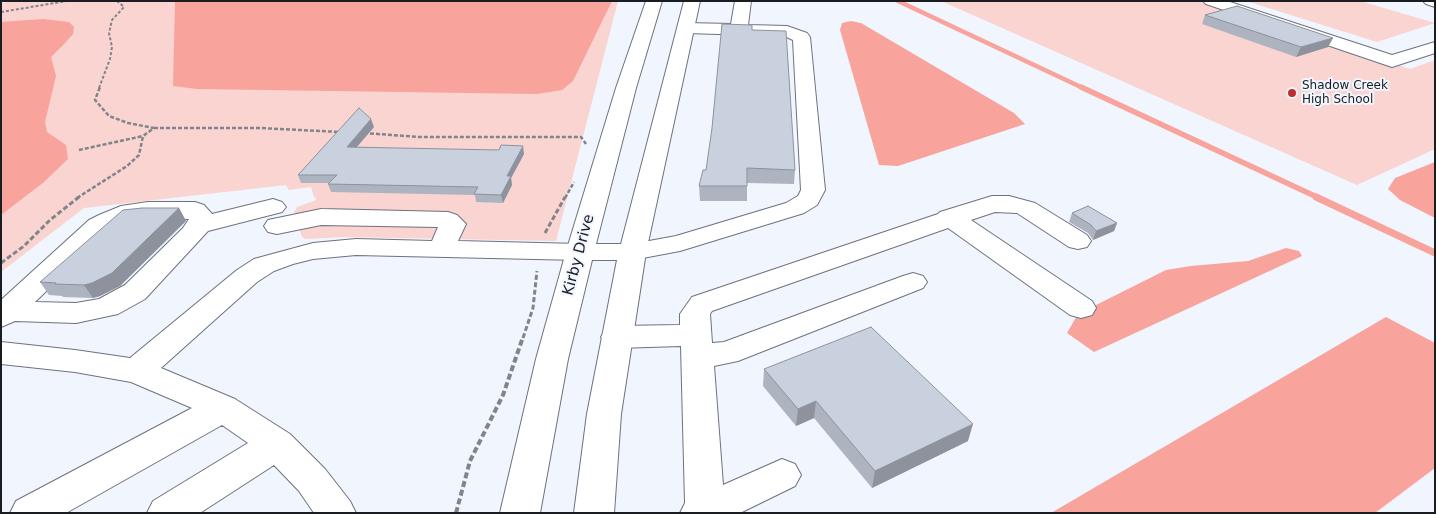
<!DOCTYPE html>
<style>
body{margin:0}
#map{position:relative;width:1436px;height:514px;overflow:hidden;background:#f0f5fe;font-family:"DejaVu Sans",sans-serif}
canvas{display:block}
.frame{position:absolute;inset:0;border:2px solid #191c21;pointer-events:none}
</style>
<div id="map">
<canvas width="1436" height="514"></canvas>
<div class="frame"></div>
</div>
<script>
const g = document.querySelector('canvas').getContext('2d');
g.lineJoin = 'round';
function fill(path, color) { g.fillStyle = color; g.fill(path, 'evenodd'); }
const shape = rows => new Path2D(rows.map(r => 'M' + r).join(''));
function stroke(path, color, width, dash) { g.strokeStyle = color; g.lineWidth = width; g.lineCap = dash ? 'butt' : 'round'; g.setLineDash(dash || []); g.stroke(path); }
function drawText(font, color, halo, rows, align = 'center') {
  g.font = font + ' "DejaVu Sans",sans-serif'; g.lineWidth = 4; g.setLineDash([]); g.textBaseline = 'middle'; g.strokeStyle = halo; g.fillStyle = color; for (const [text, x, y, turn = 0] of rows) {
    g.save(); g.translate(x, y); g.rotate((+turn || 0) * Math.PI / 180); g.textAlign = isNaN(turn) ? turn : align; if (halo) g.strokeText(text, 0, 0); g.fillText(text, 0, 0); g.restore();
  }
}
fill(shape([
 [15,1,618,1,556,241,343,237,305,239,302,237,294,213,297,207,316,200,316,198,314,197,311,187,289,190,286,185,84,208,1,272,1,3],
 [941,1,1202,1,1410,69,1435,60,1435,149,1357,185],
 [1246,1,1360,1,1435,23,1377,42]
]), '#f9d4d0');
fill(shape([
 [175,1,612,1,573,81,562,90,537,94,197,89,173,86],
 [43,19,69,22,74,27,73,34,66,42,51,57,56,76,45,122,47,132,66,145,68,159,44,182,1,215,1,22],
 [851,21,861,23,1014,113,1025,124,898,166,879,165,840,30,842,23],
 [1435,162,1435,218,1400,200,1388,189,1395,178],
 [1286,248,1299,251,1302,256,1094,352,1067,333,1078,314,1166,270,1191,266,1248,261],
 [1386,317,1435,343,1435,468,1375,513,1051,513]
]), '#f8a39b');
stroke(shape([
 [898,1,1083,88]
]), '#f8a39b', 4.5);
stroke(shape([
 [1081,87,1319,198]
]), '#f8a39b', 5.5);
stroke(shape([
 [1316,197,1435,253]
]), '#f8a39b', 7);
const minor = shape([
 [735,1,751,1,748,25,787,26,807,33,810,37,825,190,817,205,804,213,680,251,632,260,622,258,618,252,622,246,676,236,786,203,798,196,801,190,793,40,784,36,686,33,680,32,678,28,680,24,686,23,731,24,735,1],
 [1203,1,1227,1,1392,55,1435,42,1435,53,1392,67,1206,4,1203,1],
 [1423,1,1435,1,1435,7,1426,4,1423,1],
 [992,196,1009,196,1035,203,1087,235,1091,241,1087,247,1078,249,1069,247,1017,213,995,212,971,220,1092,301,1096,308,1092,315,1081,318,1070,315,948,228,712,311,710,314,712,343,724,342,903,276,913,273,923,276,927,282,923,288,738,361,714,366,723,485,782,459,795,464,801,475,795,486,740,513,680,513,685,503,681,346,617,348,606,345,601,337,606,329,617,326,680,325,680,314,692,297,938,214,940,212,992,196],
 [273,199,282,202,286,207,282,212,208,231,145,299,118,314,76,323,15,321,1,327,1,300,89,220,99,215,121,206,148,202,195,202,204,205,212,214,273,199],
 [148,218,189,219,183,228,125,285,99,299,76,303,35,302,107,232,127,221,148,218],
 [321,209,448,212,457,215,466,224,458,241,580,244,590,246,594,252,590,258,580,260,356,255,313,259,293,264,274,271,257,282,161,368,235,399,290,434,325,469,350,501,356,513,314,513,299,491,274,465,200,513,147,513,153,501,248,443,222,425,66,513,10,513,16,501,192,408,131,382,75,372,1,364,1,342,75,350,130,358,237,270,254,259,313,243,356,239,432,241,438,227,321,225,277,234,268,232,264,226,268,220,321,209]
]);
const major = shape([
 [646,1,662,1,636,88,596,244,621,244,684,1,700,1,646,252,621,414,614,513,574,513,587,414,617,260,592,260,568,359,540,513,500,513,536,359,566,252,616,88,646,1]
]);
stroke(minor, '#6c737f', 2);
stroke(major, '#6c737f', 2);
stroke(shape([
 [1,12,67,1],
 [99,88,110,59,112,47,109,33,112,20,124,7,117,1]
]), '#81858b', 2, [3, 2]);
stroke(shape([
 [154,128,260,128,340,132],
 [364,133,419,137,581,137,586,144],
 [79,150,143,136],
 [77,198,127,166,139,155,143,136,154,128,128,123,109,116,95,100,100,87],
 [565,198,574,182]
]), '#81858b', 2.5, [4, 2]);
stroke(shape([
 [545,233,565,197],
 [1,263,24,246,50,220,79,197],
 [523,338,533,308,537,271]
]), '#81858b', 3, [5, 2.5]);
stroke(shape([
 [456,513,470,461,503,395,523,337]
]), '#81858b', 4, [6, 3]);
fill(minor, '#fff');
fill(major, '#fff');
fill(shape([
 [1205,15,1333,38,1328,47,1296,57,1202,24],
 [752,25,752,30,795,170,794,184,747,183,747,201,700,201,699,186,706,170],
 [374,127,356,147,524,154,511,178,512,185,503,203,476,202,475,195,331,192,328,184,329,183,301,183,298,175],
 [179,208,186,221,120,286,100,296,93,298,63,297,62,296,49,295,40,282],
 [1072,213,1117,223,1114,231,1093,240,1088,233,1069,222],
 [764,369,968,441,872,488,814,418,796,426,763,386]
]), '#adb4c0');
fill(shape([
 [1333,38,1328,47,1296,57,1301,47],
 [371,119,374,127,350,155,347,147],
 [523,146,524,154,511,178,512,185,503,203,501,195,507,176],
 [179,208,186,221,120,286,100,296,93,298,84,285],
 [1117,223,1114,231,1093,240,1096,231],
 [816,401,814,418,796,426,798,409],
 [973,424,968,441,872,488,875,471]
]), '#8d929c');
const building = shape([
 [1237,6,1333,38,1301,47,1205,15,1237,6],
 [722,24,752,25,752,30,786,31,795,170,747,168,747,186,699,186,703,170,706,170,712,128,722,24],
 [359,108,371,119,347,147,499,150,501,145,523,146,507,176,511,176,501,195,474,194,478,187,328,184,337,175,298,175,359,108],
 [1088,206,1117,223,1096,231,1091,225,1072,213,1088,206],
 [142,208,179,208,112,273,92,283,84,285,55,284,56,283,40,282,123,210,142,208],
 [871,327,973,424,875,471,816,401,798,409,764,369,871,327]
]);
fill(building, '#c9d1df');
stroke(building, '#8d929c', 1);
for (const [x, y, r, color] of [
 [1292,93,5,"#be2f32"]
]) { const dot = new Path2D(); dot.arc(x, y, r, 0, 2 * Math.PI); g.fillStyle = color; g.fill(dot); stroke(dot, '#f0f5fe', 2); }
drawText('12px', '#191c21', '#f0f5fe', [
 ["Shadow Creek",1302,86],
 ["High School",1302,100]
], 'left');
drawText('15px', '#191c21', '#f0f5fe', [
 ["Kirby Drive",579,255,-75]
]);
</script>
